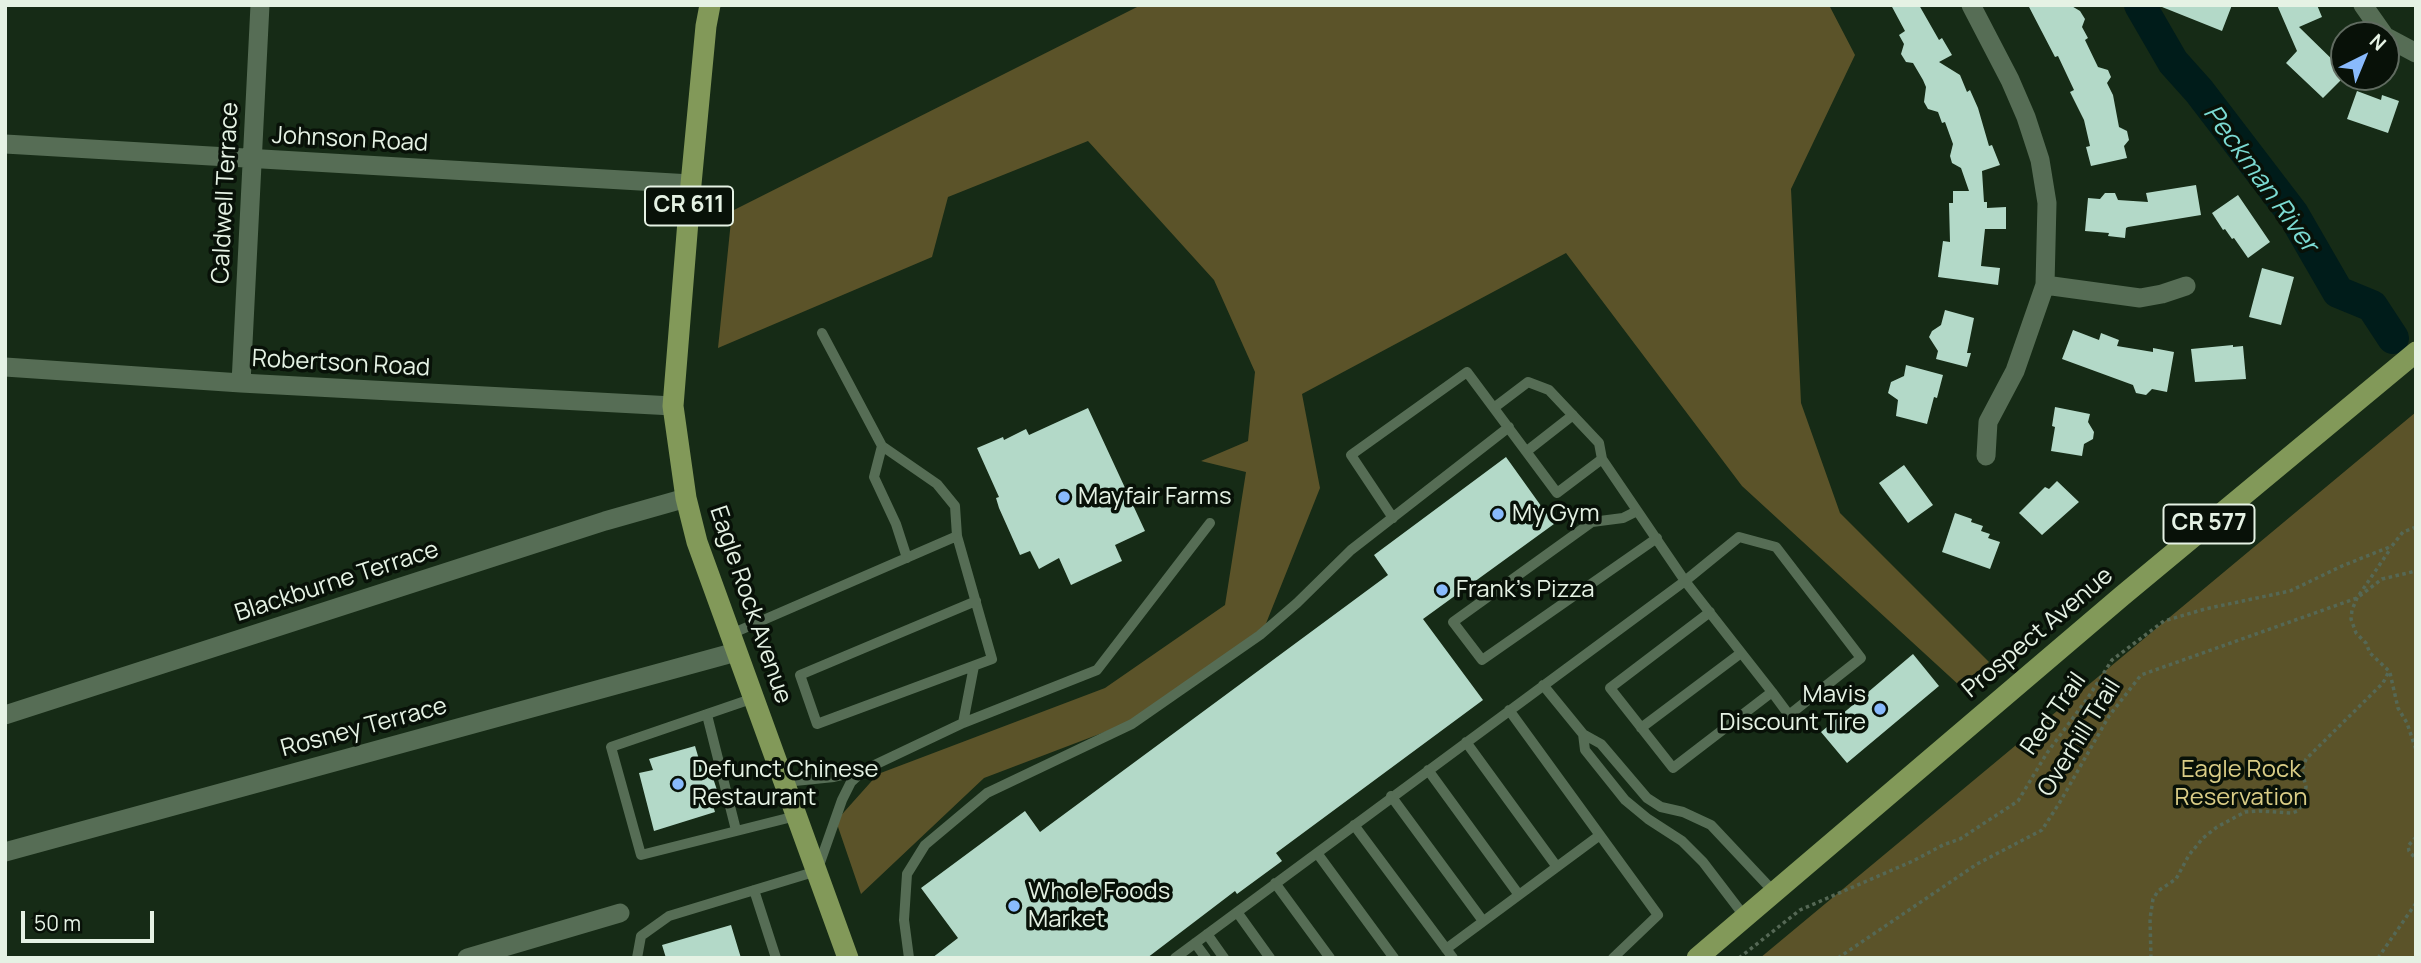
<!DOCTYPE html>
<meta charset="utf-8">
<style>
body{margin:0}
#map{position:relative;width:2421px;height:963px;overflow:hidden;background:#162b16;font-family:Manrope,sans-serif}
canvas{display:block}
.frame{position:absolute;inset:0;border:7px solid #e5f2e4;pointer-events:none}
.north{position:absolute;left:2330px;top:21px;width:70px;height:70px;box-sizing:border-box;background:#081108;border:2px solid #606b60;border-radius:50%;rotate:43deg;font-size:19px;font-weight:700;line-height:28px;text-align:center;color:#e5f2e4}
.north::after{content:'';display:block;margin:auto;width:24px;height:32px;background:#89bafc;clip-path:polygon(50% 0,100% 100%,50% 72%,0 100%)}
.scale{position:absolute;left:21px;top:911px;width:133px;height:32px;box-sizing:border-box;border:4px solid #e5f2e4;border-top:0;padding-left:9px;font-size:21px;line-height:24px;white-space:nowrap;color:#e5f2e4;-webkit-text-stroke:5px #081108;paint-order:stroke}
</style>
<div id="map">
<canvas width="2421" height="963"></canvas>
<div class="frame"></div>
<div class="north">N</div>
<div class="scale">50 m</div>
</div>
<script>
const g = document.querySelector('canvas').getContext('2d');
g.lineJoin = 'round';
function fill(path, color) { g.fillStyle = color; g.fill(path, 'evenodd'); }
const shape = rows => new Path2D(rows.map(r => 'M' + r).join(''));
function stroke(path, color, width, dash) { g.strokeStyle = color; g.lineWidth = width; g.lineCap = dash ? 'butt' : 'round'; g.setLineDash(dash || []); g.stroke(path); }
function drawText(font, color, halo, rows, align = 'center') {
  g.font = font + ' Manrope,sans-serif'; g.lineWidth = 7; g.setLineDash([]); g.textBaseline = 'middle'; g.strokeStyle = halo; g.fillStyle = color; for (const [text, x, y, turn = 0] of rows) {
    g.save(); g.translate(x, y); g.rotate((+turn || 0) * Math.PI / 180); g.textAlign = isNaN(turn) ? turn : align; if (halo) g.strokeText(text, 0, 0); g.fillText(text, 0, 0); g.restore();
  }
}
fill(shape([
 [1141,5,1829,5,1855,55,1791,189,1801,403,1840,513,1989,662,1960,686,1742,486,1566,253,1302,394,1320,488,1265,626,1139,719,984,778,861,894,836,821,878,774,1105,688,1225,605,1246,472,1201,461,1248,441,1255,372,1214,280,1088,141,948,197,932,257,718,348,732,211],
 [2416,412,2416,958,1760,958,2146,637]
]), '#5b5329');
stroke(shape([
 [2140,5,2173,62,2199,91,2293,214,2338,292,2372,306,2393,338]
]), '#001c1a', 32);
fill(shape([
 [1891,5,1919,5,1939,40,1942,38,1952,55,1939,62,1960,75,1967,92,1970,90,1978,108,1989,146,1992,145,2000,165,1982,171,1984,202,1987,202,1987,208,2006,207,2006,229,1985,229,1981,266,2000,268,1998,285,1938,277,1943,241,1950,242,1949,203,1953,203,1953,191,1969,191,1961,168,1952,163,1950,156,1953,144,1945,122,1942,123,1938,112,1928,109,1924,102,1926,87,1923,80,1913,63,1906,62,1901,54,1904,44,1899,35,1905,31],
 [2028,5,2070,5,2080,11,2085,19,2082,27,2088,38,2085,40,2098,67,2108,70,2111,77,2107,83,2113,95,2119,127,2127,131,2129,140,2124,146,2127,158,2091,166,2086,147,2090,146,2084,120,2070,92,2074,90,2058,56,2055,57],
 [2157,5,2232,5,2222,31],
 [2277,5,2317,5,2322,17,2299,27,2344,71,2344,77,2323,98,2286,63,2297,51],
 [2357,91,2381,100,2382,95,2399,101,2388,133,2347,119],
 [2196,185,2201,215,2128,227,2126,228,2125,238,2108,236,2109,233,2085,231,2088,198,2100,199,2105,193,2115,193,2118,200,2148,202,2146,193],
 [2238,195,2270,242,2248,258,2234,238,2232,239,2225,229,2223,230,2212,213],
 [2262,268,2294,277,2281,325,2249,317],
 [1945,310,1974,318,1967,353,1971,353,1967,367,1936,359,1938,351,1929,337,1932,331,1941,325],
 [2073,330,2099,340,2101,333,2119,340,2117,346,2153,352,2153,348,2174,352,2167,392,2152,389,2146,395,2136,393,2133,385,2062,359],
 [2233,345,2233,347,2243,346,2246,379,2195,382,2191,349],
 [1906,365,1943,375,1937,398,1934,397,1927,424,1896,416,1898,400,1888,393,1891,382,1904,376],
 [2055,407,2090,414,2088,422,2094,432,2093,439,2084,444,2082,456,2051,451,2055,427,2052,426],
 [1088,408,1145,531,1115,545,1122,561,1071,585,1059,558,1039,569,1030,551,1020,555,999,508,996,498,999,497,977,448,1003,437,1004,440,1026,429,1029,435],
 [1506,457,1554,524,1423,619,1483,700,1276,853,1282,861,1237,894,1235,891,1147,958,932,958,958,938,921,888,1025,811,1040,832,1388,575,1374,555],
 [1904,465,1933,505,1908,523,1879,483],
 [2057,481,2079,502,2042,535,2019,513,2045,487,2049,489],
 [1955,513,1972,519,1971,522,1983,526,1981,531,1990,534,1988,538,2000,542,1990,569,1942,552],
 [1913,654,1939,686,1847,763,1821,732],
 [695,746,704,776,712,775,718,793,710,796,715,812,654,831,639,773,653,770,649,759],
 [731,925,741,958,666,958,662,945]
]), '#b3d9c8');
stroke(shape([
 [2390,673,2398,708,2407,723,2416,750],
 [2416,837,2408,846,2409,851,2416,859],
 [1739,958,1800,910,1913,861,1943,845,1960,839,2018,801,2047,753,2087,699,2112,660,2164,621,2205,609,2290,591,2342,566,2392,546,2403,532,2416,527],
 [1838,958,1977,864,2042,830,2060,802,2109,716,2141,675,2357,598,2382,579,2416,571],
 [2151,958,2150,919,2153,899,2158,891,2176,879,2189,855,2203,838,2217,827,2245,812,2259,811,2292,813,2298,811,2303,802,2306,787,2302,771,2306,759,2383,683,2389,671,2370,653,2366,643,2356,633,2351,619,2352,610,2357,598,2391,548],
 [2378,958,2416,903]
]), '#556855', 3.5, [3.5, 3.5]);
stroke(shape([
 [822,333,882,446,937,484,955,506,957,536],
 [882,446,874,477,896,524,907,558],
 [1527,451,1573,415],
 [1602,459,1685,581,1772,692,1673,768,1610,688,1710,612],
 [1637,511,1623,518,1592,522,1453,622,1482,660,1657,538],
 [1393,518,1351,455,1467,372,1557,493,1602,459,1599,443,1549,390,1528,382,1495,407],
 [731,634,957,536,992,659,817,724,800,675,976,601],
 [1543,685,1583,734,1601,744,1647,798,1661,807,1683,812,1711,825,1774,892],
 [754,698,611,747,641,855,796,816],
 [1509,710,1658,915,1613,958],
 [707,715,736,830],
 [963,723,1097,670,1210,523],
 [1641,728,1741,653],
 [1583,734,1585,750,1625,800,1648,819,1682,841,1703,862,1745,917],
 [1466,742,1557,867],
 [1428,770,1519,895],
 [785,782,834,777,864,770,963,723,974,666],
 [1391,796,1483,921],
 [1354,825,1453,958],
 [1317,853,1394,958],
 [1275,883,1330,958],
 [754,890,776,958],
 [1237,912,1270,958],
 [1207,934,1224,958],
 [1195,943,1206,958],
 [1446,949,1600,835],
 [637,958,641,936,669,916,817,871,842,800,851,782,864,770],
 [909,958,904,920,907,874,925,845,987,793,1132,724,1260,635,1297,603,1351,550,1509,427],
 [1175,958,1685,581,1739,537,1776,547,1861,658,1789,715,1772,692]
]), '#566d55', 10);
stroke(shape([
 [1971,5,2010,80,2026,117,2040,160,2047,203,2045,285,2015,371,1988,422,1986,456],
 [2363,5,2384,35],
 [2386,37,2416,53],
 [5,144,691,184],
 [2045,285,2140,298,2162,294,2186,286],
 [5,367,241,383,673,406],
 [241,383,260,5],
 [5,715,605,521,686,498],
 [5,852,736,652],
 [467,958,620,913]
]), '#566d55', 19);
stroke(shape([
 [710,5,706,26,691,184,673,406,686,498,697,542,848,958],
 [1697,958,2122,596,2416,352]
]), '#829959', 21);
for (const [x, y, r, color] of [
 [1064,497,7,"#89bafc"],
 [1498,514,7,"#89bafc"],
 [1442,590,7,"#89bafc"],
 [1880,709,7,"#89bafc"],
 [678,784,7,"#89bafc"],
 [1014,906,7,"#89bafc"]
]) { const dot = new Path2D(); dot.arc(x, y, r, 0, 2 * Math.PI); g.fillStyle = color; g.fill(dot); stroke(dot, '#081108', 2.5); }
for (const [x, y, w] of [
 [689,206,88],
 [2209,524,91]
]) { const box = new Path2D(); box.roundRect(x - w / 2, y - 19.5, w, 39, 5); g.fillStyle = '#081108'; g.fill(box); stroke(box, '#e5f2e4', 2); }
drawText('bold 23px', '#e5f2e4', null, [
 ["CR 611",689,206],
 ["CR 577",2209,524]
]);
drawText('24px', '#e5f2e4', '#081108', [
 ["Johnson Road",350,140,3],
 ["Caldwell Terrace",226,193,-87],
 ["Robertson Road",341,364,3],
 ["Blackburne Terrace",337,582,-18],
 ["Eagle Rock Avenue",750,605,71],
 ["Prospect Avenue",2038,633,-40],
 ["Red Trail",2054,714,-55],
 ["Rosney Terrace",364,728,-15],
 ["Overhill Trail",2080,738,-58]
]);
drawText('24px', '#e5f2e4', '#081108', [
 ["Mayfair Farms",1078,497],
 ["My Gym",1512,514],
 ["Frank’s Pizza",1456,590],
 ["Mavis",1866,695,"right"],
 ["Discount Tire",1866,723,"right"],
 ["Defunct Chinese",692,770],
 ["Restaurant",692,798],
 ["Whole Foods",1028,892],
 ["Market",1028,920]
], 'left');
drawText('24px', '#dacd86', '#081108', [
 ["Eagle Rock",2241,770],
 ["Reservation",2241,798]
]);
drawText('italic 26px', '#7bdad2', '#081108', [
 ["Peckman River",2260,179,54]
]);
</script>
